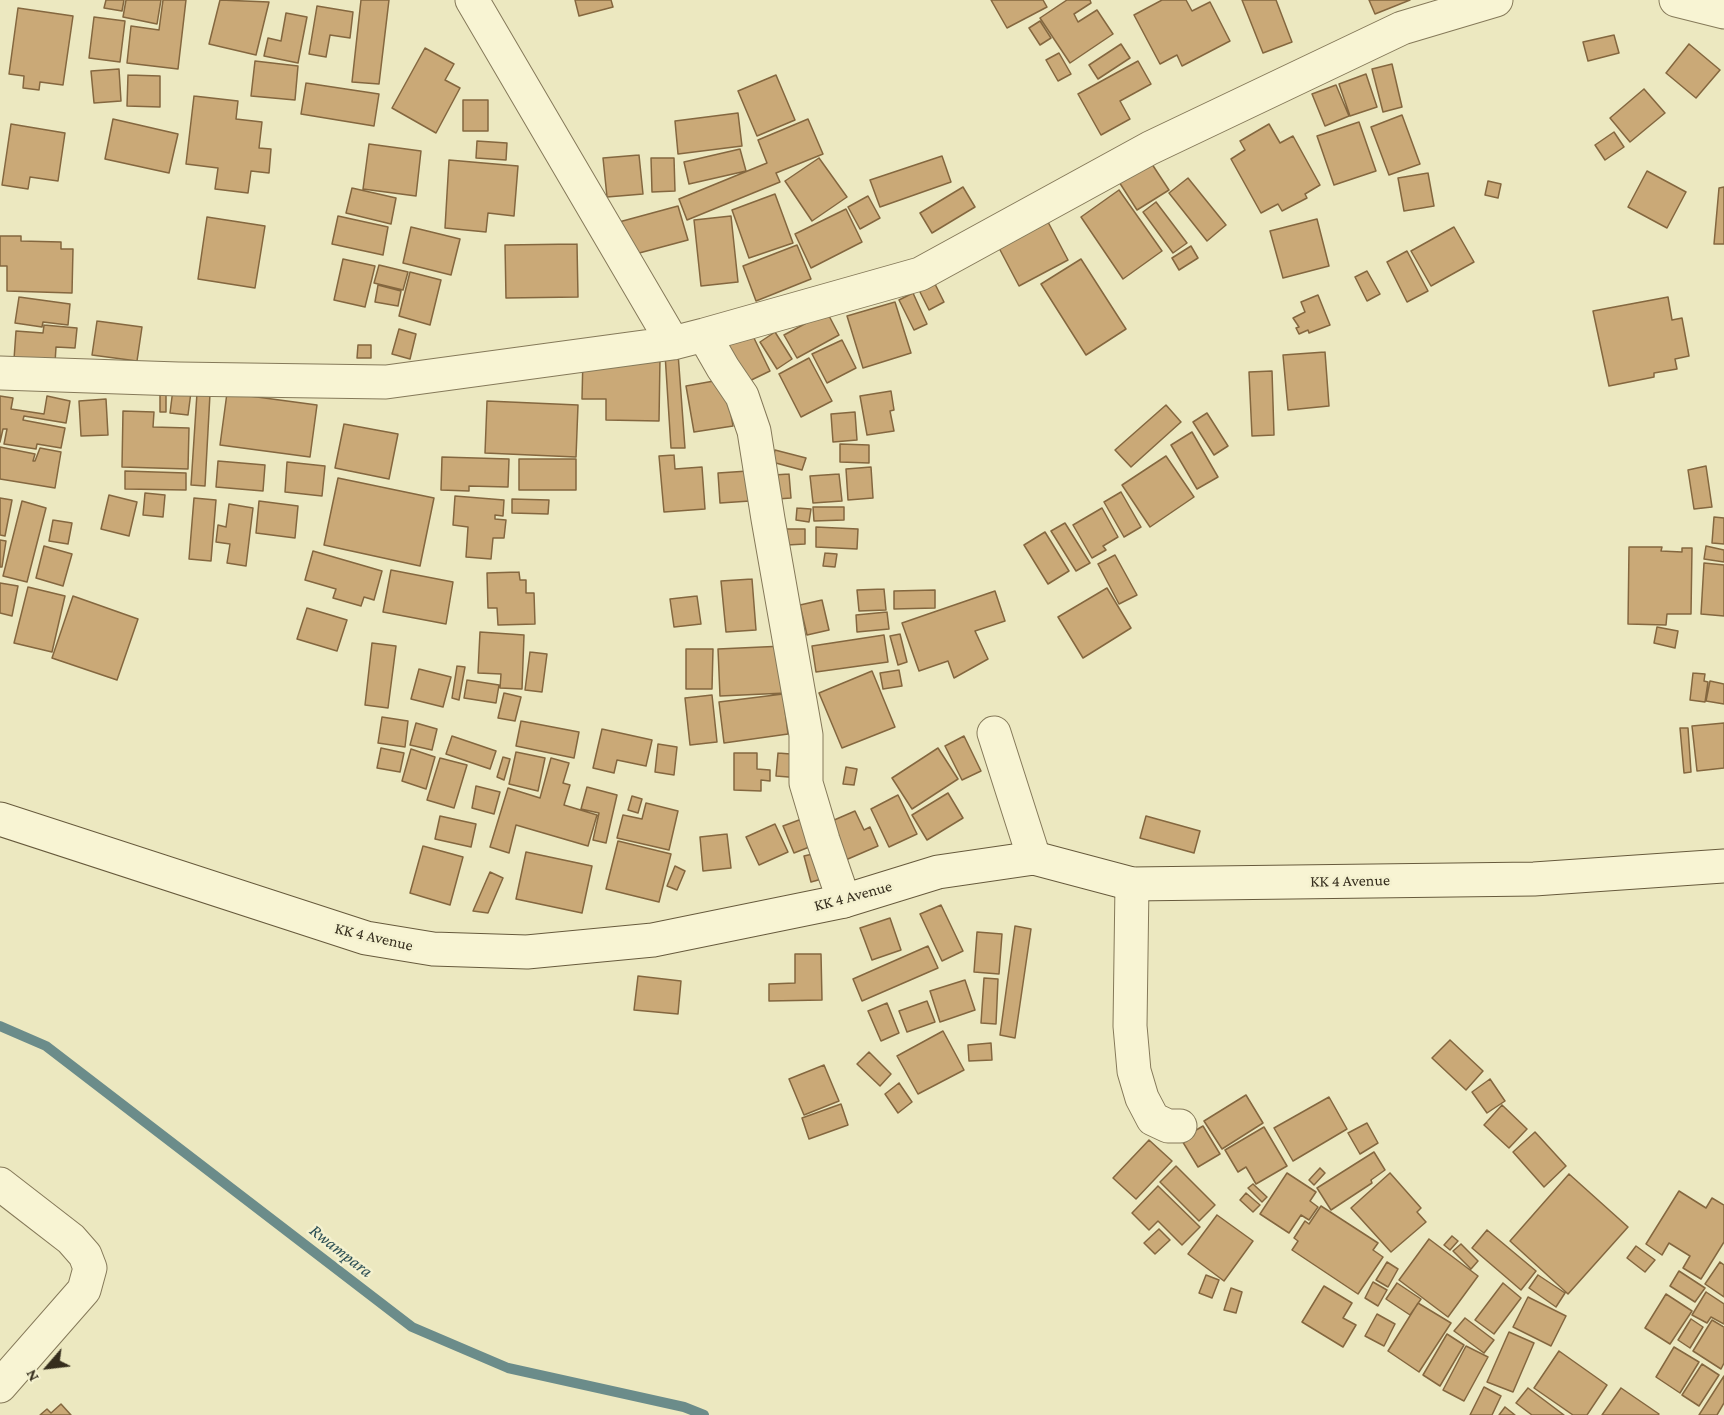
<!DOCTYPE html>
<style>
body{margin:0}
#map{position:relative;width:1724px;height:1415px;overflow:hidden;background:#ece8c0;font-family:"Crimson Pro",serif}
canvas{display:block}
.north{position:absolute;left:18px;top:1337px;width:60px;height:60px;-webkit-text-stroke:4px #f4f1cf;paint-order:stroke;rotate:242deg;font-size:16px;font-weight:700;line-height:24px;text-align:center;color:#352d1d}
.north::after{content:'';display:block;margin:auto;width:21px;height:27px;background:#352d1d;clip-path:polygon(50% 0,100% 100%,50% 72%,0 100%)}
</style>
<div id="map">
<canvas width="1724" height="1415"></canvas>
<div class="north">N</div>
</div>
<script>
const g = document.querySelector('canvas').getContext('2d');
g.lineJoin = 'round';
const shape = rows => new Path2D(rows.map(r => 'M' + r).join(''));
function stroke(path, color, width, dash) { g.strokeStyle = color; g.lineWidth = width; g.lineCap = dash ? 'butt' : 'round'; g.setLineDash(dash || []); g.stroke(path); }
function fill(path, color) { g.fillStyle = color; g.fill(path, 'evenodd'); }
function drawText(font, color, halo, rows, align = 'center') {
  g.font = font + ' "Crimson Pro",serif'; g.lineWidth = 5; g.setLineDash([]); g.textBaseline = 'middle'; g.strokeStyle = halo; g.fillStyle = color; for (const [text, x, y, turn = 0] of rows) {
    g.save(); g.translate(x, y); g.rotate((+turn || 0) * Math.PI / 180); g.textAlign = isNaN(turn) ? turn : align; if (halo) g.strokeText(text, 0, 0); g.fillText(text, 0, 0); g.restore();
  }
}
stroke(shape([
 [0,1026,46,1046,412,1327,508,1368,684,1407,704,1415]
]), '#6b8c8a', 10);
const building = shape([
 [106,0,124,0,122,11,104,8,106,0],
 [126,0,161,0,157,24,123,17,126,0],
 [163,0,186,0,178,69,127,63,131,26,159,30,163,0],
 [220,0,269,2,256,55,209,44,220,0],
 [361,0,389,0,379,84,352,82,361,0],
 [575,0,611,0,613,7,579,16,575,0],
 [991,0,1043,0,1047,7,1007,28,991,0],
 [1067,0,1090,0,1091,3,1074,14,1078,22,1097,10,1113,34,1070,63,1040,18,1067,0],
 [1162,0,1186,0,1192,11,1210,2,1230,41,1182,66,1177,55,1160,64,1134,15,1162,0],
 [1242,0,1276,0,1292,42,1263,53,1242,0],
 [1369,0,1410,0,1375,14,1369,0],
 [317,6,353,12,350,38,330,35,326,57,309,54,317,6],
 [18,8,73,16,63,85,40,82,39,90,23,88,24,76,9,74,18,8],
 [286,13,307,17,298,63,264,56,268,38,281,41,286,13],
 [94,17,125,21,120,62,89,58,94,17],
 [1040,21,1051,38,1040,45,1029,28,1040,21],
 [1614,35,1619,53,1588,61,1583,42,1614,35],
 [1121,44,1130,58,1098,79,1089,65,1121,44],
 [1689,44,1720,70,1696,98,1666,73,1689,44],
 [425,48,454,64,445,80,460,88,436,133,392,108,425,48],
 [1059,53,1071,74,1058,81,1046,60,1059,53],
 [255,61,298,66,295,100,251,96,255,61],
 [1138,61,1151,84,1120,101,1130,119,1101,135,1078,94,1138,61],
 [1392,64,1402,107,1383,112,1372,69,1392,64],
 [119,69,121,101,94,103,91,71,119,69],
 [1366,74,1377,107,1350,116,1339,84,1366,74],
 [128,75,160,76,160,107,127,106,128,75],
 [776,75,795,120,757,136,738,91,776,75],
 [306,83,379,94,374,126,301,114,306,83],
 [1336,85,1349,116,1325,126,1312,94,1336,85],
 [1644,89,1665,113,1630,142,1610,118,1644,89],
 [194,96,238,101,236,119,262,122,259,148,271,149,269,173,251,171,248,193,215,189,218,168,186,164,194,96],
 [463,100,488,100,488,131,463,131,463,100],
 [738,113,742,146,678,154,675,121,738,113],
 [1402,115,1420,164,1389,175,1371,127,1402,115],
 [113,119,178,134,169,173,105,159,113,119],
 [808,119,823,154,776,173,780,182,687,220,679,199,767,163,758,140,808,119],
 [1359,122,1376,171,1334,185,1317,136,1359,122],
 [11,124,65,133,58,181,30,177,28,189,2,185,11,124],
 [1269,124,1280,143,1293,136,1320,185,1305,194,1307,198,1282,211,1278,204,1261,213,1231,159,1245,150,1240,141,1269,124],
 [1614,132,1624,147,1605,160,1595,145,1614,132],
 [477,141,507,143,506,160,476,158,477,141],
 [369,144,421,151,416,196,363,189,369,144],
 [740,149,746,171,689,184,684,162,740,149],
 [639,155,643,194,607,197,603,158,639,155],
 [1146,155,1169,190,1137,210,1114,174,1146,155],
 [942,156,951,182,880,207,870,180,942,156],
 [651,158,674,158,675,191,652,192,651,158],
 [819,158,847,197,812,221,785,181,819,158],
 [449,160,518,166,514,216,488,213,486,232,445,228,449,160],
 [1647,171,1686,192,1667,228,1628,207,1647,171],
 [1428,173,1434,206,1404,211,1398,178,1428,173],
 [1188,178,1226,225,1207,241,1169,193,1188,178],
 [1488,181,1501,184,1498,198,1485,195,1488,181],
 [963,187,975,207,932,233,920,213,963,187],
 [1724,187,1724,244,1714,244,1719,188,1724,187],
 [352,188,396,198,391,224,346,213,352,188],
 [1119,190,1162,251,1123,279,1081,217,1119,190],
 [775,194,793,243,749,258,732,210,775,194],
 [868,196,880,218,860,229,848,207,868,196],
 [1156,202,1187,243,1173,253,1143,212,1156,202],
 [678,206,688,240,628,256,619,222,678,206],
 [846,209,862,242,811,268,795,234,846,209],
 [338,216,388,227,383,255,332,244,338,216],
 [731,216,738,282,701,286,694,220,731,216],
 [207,217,265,226,255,288,198,279,207,217],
 [1317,219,1329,266,1283,278,1270,231,1317,219],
 [1048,222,1068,260,1019,286,999,248,1048,222],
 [411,227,460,239,451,275,403,263,411,227],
 [1454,227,1474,262,1431,286,1411,251,1454,227],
 [0,236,21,236,21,241,61,242,61,249,73,249,72,293,7,291,7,266,0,266,0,236],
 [577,244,578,297,506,298,505,245,577,244],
 [797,245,811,279,756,301,743,266,797,245],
 [1191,246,1198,258,1179,270,1172,258,1191,246],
 [1407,251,1428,291,1407,302,1387,262,1407,251],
 [343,259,375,266,365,307,334,300,343,259],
 [1081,259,1126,329,1086,355,1041,284,1081,259],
 [379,265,408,272,403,290,374,283,379,265],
 [1367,271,1380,294,1367,301,1355,277,1367,271],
 [410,272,441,280,430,325,399,316,410,272],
 [934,282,944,302,929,310,919,290,934,282],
 [378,285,401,291,398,306,375,302,378,285],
 [913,293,927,324,914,330,899,300,913,293],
 [1318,295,1330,325,1309,333,1308,330,1299,334,1296,328,1299,327,1293,318,1305,312,1301,302,1318,295],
 [19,297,70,304,68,325,43,322,42,327,15,323,19,297],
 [1668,297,1672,320,1682,318,1689,356,1675,359,1677,369,1654,373,1654,377,1609,386,1593,311,1668,297],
 [895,302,911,353,863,368,847,316,895,302],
 [827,312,839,335,797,358,784,335,827,312],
 [97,321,142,327,137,361,92,355,97,321],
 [44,325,77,328,75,348,56,347,55,363,14,359,16,331,43,333,44,325],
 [399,329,416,334,410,359,392,354,399,329],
 [751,332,770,371,741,385,722,346,751,332],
 [775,332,792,359,777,369,760,342,775,332],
 [842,340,856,368,827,383,812,354,842,340],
 [358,345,371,345,371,358,357,358,358,345],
 [1325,352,1329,406,1288,410,1283,355,1325,352],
 [678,353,685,448,671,448,665,354,678,353],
 [583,356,660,358,659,421,606,420,606,399,582,399,583,356],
 [809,358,832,401,801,417,779,374,809,358],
 [1272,371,1274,435,1252,436,1249,372,1272,371],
 [725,379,733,426,694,432,686,386,725,379],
 [173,389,191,392,188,415,170,413,173,389],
 [160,391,166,391,166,412,160,412,160,391],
 [891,391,894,410,890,411,894,431,867,435,860,396,891,391],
 [197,393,210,394,205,486,191,485,197,393],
 [227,393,317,405,310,457,220,445,227,393],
 [0,396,13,398,11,409,44,414,47,396,70,401,66,423,24,416,23,420,65,428,61,448,37,444,36,449,4,444,7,429,3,429,0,442,0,396],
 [106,399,108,435,81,436,79,401,106,399],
 [487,401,578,405,576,457,485,453,487,401],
 [1166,405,1181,422,1131,467,1115,450,1166,405],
 [123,411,154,412,153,427,189,428,188,469,122,467,123,411],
 [855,412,857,440,833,442,831,414,855,412],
 [1207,413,1228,446,1214,455,1193,422,1207,413],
 [344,424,398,434,389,479,335,468,344,424],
 [1192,432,1218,477,1197,489,1171,445,1192,432],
 [840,444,869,445,869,463,840,462,840,444],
 [0,447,35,454,33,461,35,461,40,448,61,452,55,488,0,479,0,447],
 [775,450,806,458,802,470,772,462,775,450],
 [674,455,675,469,702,467,705,509,664,512,659,456,674,455],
 [1166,456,1194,497,1150,527,1122,485,1166,456],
 [442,457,509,459,508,487,469,486,469,491,441,490,442,457],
 [519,459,576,459,576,490,519,490,519,459],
 [218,461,265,465,263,491,216,487,218,461],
 [287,462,325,466,322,496,285,492,287,462],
 [1706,466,1712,507,1694,509,1688,470,1706,466],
 [871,467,873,498,848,500,846,469,871,467],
 [125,471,186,473,186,490,125,489,125,471],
 [748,471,750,501,720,503,718,473,748,471],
 [789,474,791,498,777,499,774,475,789,474],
 [839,474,842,501,813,503,810,476,839,474],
 [338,478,434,498,420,566,324,545,338,478],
 [1121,492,1141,527,1124,537,1104,502,1121,492],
 [145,493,165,495,163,517,143,515,145,493],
 [109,495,137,502,129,536,101,529,109,495],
 [455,496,504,500,503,516,495,515,495,519,506,520,504,538,493,538,491,559,466,557,468,527,453,525,455,496],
 [0,498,12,500,5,536,0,535,0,498],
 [194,498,216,500,211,561,189,559,194,498],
 [512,499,549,500,548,514,512,513,512,499],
 [22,501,46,508,27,582,3,576,22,501],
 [259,501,298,506,295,538,256,533,259,501],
 [229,504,253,508,246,566,227,563,230,544,216,542,218,525,226,527,229,504],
 [813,507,844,507,844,520,814,521,813,507],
 [797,508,811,509,809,522,796,520,797,508],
 [1102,508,1118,537,1103,546,1106,550,1092,558,1073,525,1102,508],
 [1714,517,1724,518,1724,544,1712,543,1714,517],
 [53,520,72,523,68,544,49,541,53,520],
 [1065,523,1090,563,1076,571,1051,531,1065,523],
 [816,527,858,529,857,549,816,547,816,527],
 [786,529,805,529,805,544,787,545,786,529],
 [1045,532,1069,571,1048,584,1024,545,1045,532],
 [0,540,6,541,2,567,0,567,0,540],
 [44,546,72,554,63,586,36,578,44,546],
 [1706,546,1724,550,1724,562,1704,559,1706,546],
 [1629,547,1662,547,1661,551,1682,552,1682,548,1692,548,1691,614,1667,614,1666,625,1628,624,1629,547],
 [313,551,382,571,374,600,364,597,361,606,333,598,336,589,305,580,313,551],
 [825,553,837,554,835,567,823,566,825,553],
 [1115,555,1137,595,1119,604,1098,564,1115,555],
 [1704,563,1724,565,1724,616,1701,614,1704,563],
 [391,570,453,582,446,624,383,612,391,570],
 [519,572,520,580,526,580,526,593,534,593,535,624,498,625,497,608,488,608,487,573,519,572],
 [752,579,756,630,726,632,721,581,752,579],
 [0,583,18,586,12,616,0,613,0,583],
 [28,587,65,596,52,652,14,643,28,587],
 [1107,588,1131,628,1083,658,1058,617,1107,588],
 [884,589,886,610,859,611,857,590,884,589],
 [935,590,935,608,894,609,894,591,935,590],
 [995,591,1005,621,975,631,988,659,954,678,948,661,919,671,902,623,995,591],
 [73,596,138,619,117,680,52,658,73,596],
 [697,596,701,624,674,627,670,599,697,596],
 [822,600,829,630,807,635,800,605,822,600],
 [307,608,347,620,337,651,297,639,307,608],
 [887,612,889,629,857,632,856,615,887,612],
 [1657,627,1678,631,1675,648,1654,643,1657,627],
 [480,632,524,635,522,689,500,688,501,674,478,673,480,632],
 [900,634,907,662,898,665,890,636,900,634],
 [884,635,888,662,816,672,812,646,884,635],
 [372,643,396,646,388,708,365,705,372,643],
 [784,646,786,693,720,696,718,649,784,646],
 [686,649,713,649,712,689,686,689,686,649],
 [530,652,547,654,542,692,525,690,530,652],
 [457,666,465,667,459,700,452,698,457,666],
 [419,669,451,677,443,707,411,699,419,669],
 [899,670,902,686,883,689,880,673,899,670],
 [872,671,895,727,842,748,819,693,872,671],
 [1693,673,1705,674,1704,681,1708,682,1705,702,1690,700,1693,673],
 [467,680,499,685,496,703,464,698,467,680],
 [1710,681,1724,684,1724,704,1706,701,1710,681],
 [504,693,521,697,515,721,498,718,504,693],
 [783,694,788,734,724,743,719,702,783,694],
 [712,695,717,742,690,745,685,698,712,695],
 [382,717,408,721,405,747,378,743,382,717],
 [521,721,579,732,574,758,516,746,521,721],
 [416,723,437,729,432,750,410,745,416,723],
 [1724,723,1724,768,1697,771,1692,726,1724,723],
 [1680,728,1688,728,1691,772,1684,773,1680,728],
 [602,729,652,740,646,766,617,760,614,773,593,768,602,729],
 [452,736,496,751,490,769,446,754,452,736],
 [964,736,981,771,962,780,945,746,964,736],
 [658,744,677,747,674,775,655,772,658,744],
 [381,748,404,753,400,772,377,768,381,748],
 [938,748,958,779,912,809,892,778,938,748],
 [411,749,435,757,426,789,402,781,411,749],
 [516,752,545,758,538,791,509,784,516,752],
 [734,753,757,753,757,769,770,770,770,781,761,780,761,791,734,790,734,753],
 [778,753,803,755,801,778,776,776,778,753],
 [503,757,510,759,504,780,497,777,503,757],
 [440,758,467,765,454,808,427,800,440,758],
 [551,758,569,763,563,783,570,785,564,805,597,815,588,846,516,825,509,853,490,847,508,788,540,798,551,758],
 [846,767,857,769,854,785,843,784,846,767],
 [476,786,500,792,494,814,472,808,476,786],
 [587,787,617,795,606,843,593,840,599,813,581,809,587,787],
 [948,793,963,818,927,840,912,815,948,793],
 [898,795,917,834,889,847,871,809,898,795],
 [632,796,642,799,638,813,628,810,632,796],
 [646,803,678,811,669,850,617,838,623,815,642,819,646,803],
 [855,811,864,830,870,827,878,846,841,862,825,824,855,811],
 [440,816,476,824,471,847,435,839,440,816],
 [1146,816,1200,831,1194,853,1140,838,1146,816],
 [807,817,817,844,794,853,783,826,807,817],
 [775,824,788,852,759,865,746,837,775,824],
 [727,834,731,868,703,871,700,837,727,834],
 [618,841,671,854,659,902,606,889,618,841],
 [423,846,463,857,450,905,410,893,423,846],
 [526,852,592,866,582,913,516,899,526,852],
 [821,852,829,877,811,882,804,856,821,852],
 [675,866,685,871,677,890,667,886,675,866],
 [490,872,503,878,488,913,473,911,490,872],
 [941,905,963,951,942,961,920,914,941,905],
 [890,918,901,950,872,960,860,928,890,918],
 [1015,926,1031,929,1015,1038,1000,1035,1015,926],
 [977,932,1002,934,999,974,974,972,977,932],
 [928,946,938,968,862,1001,853,979,928,946],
 [795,954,821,954,822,1000,769,1001,769,984,795,983,795,954],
 [638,976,681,981,678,1014,634,1010,638,976],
 [984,978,998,979,996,1024,981,1023,984,978],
 [965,980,975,1010,940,1022,930,991,965,980],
 [927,1001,935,1022,907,1032,899,1011,927,1001],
 [887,1003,899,1033,881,1041,868,1011,887,1003],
 [943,1031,964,1070,918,1094,897,1056,943,1031],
 [1450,1040,1483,1071,1466,1090,1432,1058,1450,1040],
 [991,1043,992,1060,969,1061,968,1045,991,1043],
 [869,1052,891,1074,880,1086,857,1064,869,1052],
 [824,1065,839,1101,804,1115,789,1079,824,1065],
 [1490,1079,1505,1101,1487,1113,1472,1092,1490,1079],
 [899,1083,912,1102,898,1113,885,1094,899,1083],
 [1246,1095,1263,1123,1222,1149,1204,1121,1246,1095],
 [1329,1097,1347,1129,1293,1161,1274,1128,1329,1097],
 [841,1104,848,1125,809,1139,802,1118,841,1104],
 [1502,1105,1527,1129,1509,1148,1484,1125,1502,1105],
 [1367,1123,1378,1143,1360,1154,1348,1133,1367,1123],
 [1203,1126,1220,1154,1198,1167,1181,1139,1203,1126],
 [1264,1127,1287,1166,1256,1184,1246,1167,1238,1172,1225,1150,1264,1127],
 [1535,1132,1566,1166,1544,1187,1513,1152,1535,1132],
 [1149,1140,1172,1161,1136,1199,1113,1178,1149,1140],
 [1374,1152,1385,1170,1371,1180,1372,1183,1331,1210,1317,1188,1374,1152],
 [1176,1166,1215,1205,1199,1221,1160,1182,1176,1166],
 [1320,1168,1325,1173,1314,1185,1309,1180,1320,1168],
 [1287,1173,1316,1192,1310,1201,1318,1207,1309,1220,1301,1215,1289,1233,1260,1214,1287,1173],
 [1390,1173,1421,1208,1417,1212,1426,1222,1391,1252,1351,1208,1390,1173],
 [1569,1174,1628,1227,1568,1294,1510,1241,1569,1174],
 [1253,1184,1267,1197,1262,1202,1248,1188,1253,1184],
 [1158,1186,1200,1227,1182,1245,1158,1221,1149,1230,1132,1213,1158,1186],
 [1679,1191,1706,1208,1712,1198,1724,1205,1724,1242,1701,1279,1683,1268,1690,1256,1669,1243,1662,1255,1646,1244,1679,1191],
 [1246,1193,1260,1205,1253,1212,1240,1200,1246,1193],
 [1321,1206,1378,1243,1373,1250,1383,1257,1358,1294,1292,1250,1298,1241,1294,1238,1305,1221,1309,1224,1321,1206],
 [1217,1215,1253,1241,1224,1281,1188,1254,1217,1215],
 [1159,1229,1170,1240,1155,1254,1144,1243,1159,1229],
 [1487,1230,1536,1271,1521,1290,1472,1248,1487,1230],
 [1452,1236,1458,1241,1450,1250,1444,1245,1452,1236],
 [1429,1239,1478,1276,1448,1317,1399,1280,1429,1239],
 [1461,1244,1478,1261,1471,1269,1453,1251,1461,1244],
 [1636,1246,1655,1260,1645,1272,1627,1258,1636,1246],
 [1387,1262,1398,1269,1388,1287,1376,1280,1387,1262],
 [1720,1262,1724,1265,1724,1297,1705,1284,1720,1262],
 [1679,1271,1705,1288,1695,1302,1670,1286,1679,1271],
 [1206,1275,1219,1280,1212,1298,1199,1293,1206,1275],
 [1538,1275,1565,1293,1556,1307,1529,1288,1538,1275],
 [1373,1282,1387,1290,1378,1306,1365,1298,1373,1282],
 [1397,1283,1421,1299,1410,1315,1386,1299,1397,1283],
 [1503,1283,1521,1298,1494,1334,1475,1320,1503,1283],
 [1324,1286,1352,1303,1343,1318,1356,1325,1343,1347,1302,1322,1324,1286],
 [1231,1288,1242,1292,1236,1313,1224,1310,1231,1288],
 [1706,1292,1724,1304,1724,1324,1711,1317,1707,1323,1692,1315,1706,1292],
 [1666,1294,1692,1311,1670,1344,1645,1328,1666,1294],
 [1528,1297,1566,1316,1551,1346,1513,1327,1528,1297],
 [1418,1303,1451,1323,1419,1372,1388,1351,1418,1303],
 [1377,1314,1395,1324,1384,1346,1365,1336,1377,1314],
 [1465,1318,1494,1340,1484,1353,1454,1331,1465,1318],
 [1691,1319,1703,1327,1690,1348,1678,1340,1691,1319],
 [1712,1320,1724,1327,1724,1363,1721,1369,1693,1351,1712,1320],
 [1509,1332,1534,1343,1513,1392,1487,1382,1509,1332],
 [1447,1334,1464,1345,1440,1386,1423,1375,1447,1334],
 [1466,1346,1488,1357,1464,1401,1443,1390,1466,1346],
 [1674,1347,1699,1362,1680,1393,1656,1377,1674,1347],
 [1559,1351,1607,1385,1587,1415,1573,1415,1534,1388,1559,1351],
 [1702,1364,1719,1375,1699,1406,1682,1395,1702,1364],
 [1724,1376,1724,1403,1717,1415,1699,1415,1724,1376],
 [1484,1387,1501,1396,1492,1415,1470,1415,1484,1387],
 [1528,1388,1564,1415,1532,1415,1516,1403,1528,1388],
 [1621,1388,1659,1414,1658,1415,1602,1415,1621,1388],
 [61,1404,71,1415,40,1415,47,1409,51,1413,61,1404],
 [1505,1407,1515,1415,1499,1415,1505,1407]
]);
fill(building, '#caa977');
stroke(building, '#84673f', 1.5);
const minor = shape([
 [472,0,673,343],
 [1676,0,1724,12],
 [704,335,723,368,742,396,754,431,768,519,806,735,806,783,823,840,844,901],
 [0,373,178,379,386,382,673,343,704,335,920,274,1150,148,1402,28,1496,0],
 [994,733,1034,858],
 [1132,884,1130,1026,1134,1071,1142,1098,1153,1119,1168,1126,1180,1126],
 [0,1184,71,1239,85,1255,90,1268,84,1290,0,1386]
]);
const secondary = shape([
 [0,819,366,938,433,949,527,952,653,940,844,901,938,872,1034,858,1132,884,1534,879,1724,866]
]);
stroke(minor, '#857959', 35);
stroke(secondary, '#675a3c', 35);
stroke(minor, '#f8f4d3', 33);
stroke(secondary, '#f8f4d3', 33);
drawText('16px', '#352d1d', '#f4f1cf', [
 ["KK 4 Avenue",1350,881,-1],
 ["KK 4 Avenue",853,896,-15],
 ["KK 4 Avenue",374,937,13]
]);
drawText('italic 18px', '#2c4f54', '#f4f1cf', [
 ["Rwampara",341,1251,38]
]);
</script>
